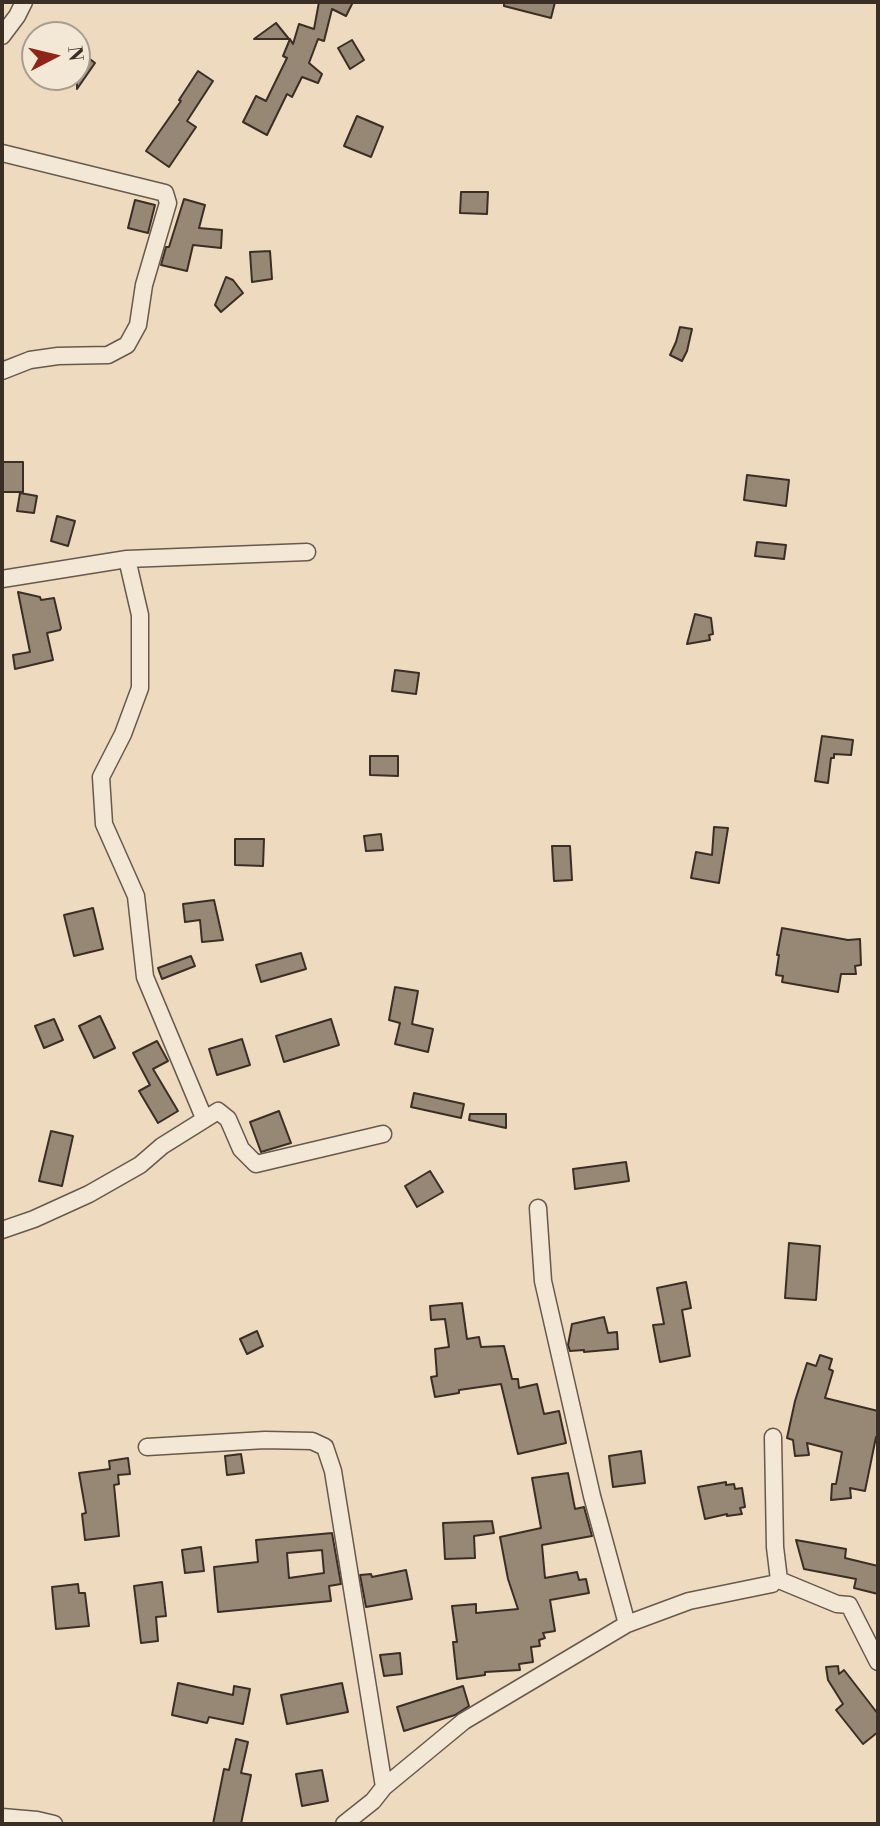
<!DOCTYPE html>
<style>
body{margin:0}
#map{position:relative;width:880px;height:1826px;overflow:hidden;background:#eddabf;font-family:"Libre Bodoni",serif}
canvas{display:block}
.frame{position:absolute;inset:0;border:4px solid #3a2e25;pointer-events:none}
.north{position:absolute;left:21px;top:21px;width:70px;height:70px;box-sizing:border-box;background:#f3e7d5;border:2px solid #a99d8f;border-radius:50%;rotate:83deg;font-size:19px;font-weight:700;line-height:28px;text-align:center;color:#3a2e25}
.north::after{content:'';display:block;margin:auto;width:24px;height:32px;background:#8f2418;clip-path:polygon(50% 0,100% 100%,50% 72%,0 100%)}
</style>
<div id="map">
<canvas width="880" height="1826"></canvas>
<div class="frame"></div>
<div class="north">N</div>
</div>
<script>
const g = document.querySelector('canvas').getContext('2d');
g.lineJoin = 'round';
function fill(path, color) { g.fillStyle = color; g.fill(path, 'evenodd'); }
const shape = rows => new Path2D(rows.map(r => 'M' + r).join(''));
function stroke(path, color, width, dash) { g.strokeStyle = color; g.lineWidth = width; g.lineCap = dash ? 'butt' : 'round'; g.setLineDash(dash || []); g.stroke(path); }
const building = shape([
 [319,2,353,2,346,16,332,9,324,41,318,39,309,63,322,74,318,83,302,77,292,97,287,94,267,135,243,122,256,96,266,101,287,58,283,56,290,39,293,44,299,24,314,29,319,2],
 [504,2,555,2,551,18,504,6,504,2],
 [276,23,289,39,254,39,276,23],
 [352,40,364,60,350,69,338,48,352,40],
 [77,49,95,63,77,89,77,49],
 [198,71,213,81,187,121,196,127,169,167,146,151,181,101,179,100,198,71],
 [357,116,383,127,371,157,344,146,357,116],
 [461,192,488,192,487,214,460,213,461,192],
 [184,199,205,205,199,228,222,230,221,248,193,245,187,271,161,265,166,247,169,247,184,199],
 [135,200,155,205,148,233,128,228,135,200],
 [270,251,272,279,252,282,250,252,270,251],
 [226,277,233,280,243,293,221,312,215,305,226,277],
 [680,327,692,329,687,351,682,361,670,355,676,342,680,327],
 [2,462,23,462,23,492,2,492,2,462],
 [747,475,789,480,786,506,744,500,747,475],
 [20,493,37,496,34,513,17,511,20,493],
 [57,516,75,521,68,546,51,541,57,516],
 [757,542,786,545,784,559,755,556,757,542],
 [18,592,40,597,41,600,54,598,61,628,60,630,47,633,53,660,15,669,13,655,30,652,18,592],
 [695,614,711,618,713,634,709,635,710,640,687,644,695,614],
 [395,670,419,673,416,694,392,691,395,670],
 [822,736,853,740,851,755,834,754,834,758,831,758,828,783,815,781,822,736],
 [370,756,398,756,398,776,370,775,370,756],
 [714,827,728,828,719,883,691,878,696,852,712,855,714,827],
 [381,834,383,850,366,851,364,836,381,834],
 [235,839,264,839,263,866,235,865,235,839],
 [552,846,570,846,572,880,554,881,552,846],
 [214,900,223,940,202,942,200,920,185,922,183,904,214,900],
 [93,908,103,949,74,956,64,915,93,908],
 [782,928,848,940,860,939,861,965,855,966,856,974,841,974,838,992,782,982,783,976,776,975,779,955,777,955,782,928],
 [301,953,306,969,261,982,256,965,301,953],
 [191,956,195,966,162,979,158,968,191,956],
 [395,987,418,991,412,1024,433,1029,428,1052,395,1044,400,1023,389,1020,395,987],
 [100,1016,115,1048,94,1058,79,1026,100,1016],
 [54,1019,63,1040,44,1048,35,1026,54,1019],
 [331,1019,339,1045,284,1062,276,1036,331,1019],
 [242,1039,250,1065,217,1075,209,1049,242,1039],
 [157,1041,168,1061,153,1069,178,1111,158,1123,139,1091,150,1085,133,1053,157,1041],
 [414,1093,464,1104,461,1118,411,1107,414,1093],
 [279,1111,291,1143,261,1152,250,1122,279,1111],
 [470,1114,506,1114,506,1128,469,1120,470,1114],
 [51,1131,73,1136,62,1186,39,1181,51,1131],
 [626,1162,629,1181,575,1189,573,1169,626,1162],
 [430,1171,443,1192,417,1207,405,1186,430,1171],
 [789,1243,820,1246,816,1300,785,1298,789,1243],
 [686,1282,691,1308,682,1310,690,1356,660,1362,653,1325,664,1324,657,1288,686,1282],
 [462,1303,467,1339,479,1337,481,1347,504,1346,512,1379,518,1379,519,1388,537,1384,544,1414,559,1411,566,1443,518,1454,501,1384,459,1390,459,1393,435,1397,431,1377,437,1376,435,1349,449,1347,445,1319,431,1320,430,1306,462,1303],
 [604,1317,608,1333,617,1332,618,1349,584,1352,584,1350,570,1351,568,1345,572,1324,604,1317],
 [257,1331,263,1346,247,1354,240,1339,257,1331],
 [820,1355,832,1359,829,1369,833,1371,825,1398,878,1411,878,1438,876,1437,865,1491,850,1488,851,1498,831,1500,832,1484,836,1484,842,1452,807,1443,809,1455,795,1456,793,1440,787,1438,795,1401,807,1363,816,1366,820,1355],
 [641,1451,645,1483,613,1487,609,1456,641,1451],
 [241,1454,244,1473,227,1475,225,1456,241,1454],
 [128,1458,130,1474,118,1475,119,1484,114,1485,119,1536,85,1540,82,1514,86,1513,79,1473,110,1469,109,1461,128,1458],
 [568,1473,575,1509,584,1507,592,1536,542,1545,545,1578,577,1572,579,1580,586,1579,589,1593,550,1600,555,1631,543,1633,545,1638,539,1640,540,1646,531,1647,533,1662,519,1664,520,1670,485,1672,485,1675,457,1679,453,1642,457,1642,452,1606,476,1604,476,1613,518,1609,508,1579,500,1537,541,1528,532,1478,568,1473],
 [726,1482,726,1485,734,1484,735,1489,742,1488,745,1507,740,1508,742,1514,727,1516,727,1514,705,1519,698,1487,726,1482],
 [492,1521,494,1533,474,1536,475,1558,445,1559,443,1523,492,1521],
 [332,1533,341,1584,329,1586,331,1601,218,1612,214,1567,258,1562,256,1540,332,1533],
 [322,1550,324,1573,289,1578,287,1553,322,1550],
 [796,1540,846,1549,845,1558,878,1566,878,1594,854,1588,856,1579,804,1569,796,1540],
 [201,1547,204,1571,185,1573,182,1550,201,1547],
 [406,1570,412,1599,366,1607,360,1575,371,1574,372,1577,406,1570],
 [162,1582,166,1616,156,1617,158,1641,141,1643,134,1586,162,1582],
 [78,1584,79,1593,85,1593,89,1626,56,1629,52,1587,78,1584],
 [400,1653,402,1674,384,1676,380,1655,400,1653],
 [838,1666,839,1674,844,1670,878,1714,878,1732,863,1744,836,1710,843,1704,828,1680,826,1667,838,1666],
 [178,1683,233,1695,234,1686,250,1689,243,1724,209,1717,207,1723,172,1715,178,1683],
 [342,1683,348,1712,287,1724,281,1695,342,1683],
 [463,1686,469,1706,455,1715,404,1731,397,1707,463,1686],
 [236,1739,248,1742,241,1773,251,1775,241,1824,213,1824,224,1769,229,1770,236,1739],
 [322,1770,328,1801,302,1806,296,1774,322,1770]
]);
fill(building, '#978775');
stroke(building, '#3a2e25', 2);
const minor = shape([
 [2,36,17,16,24,2],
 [2,153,165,193,168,203,144,285,138,325,127,345,108,355,58,356,30,360,2,371],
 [127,559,140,615,140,688,123,734,101,777,104,824,136,896,145,977,204,1118],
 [2,579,127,559,307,552],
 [2,1230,34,1219,89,1194,140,1165,162,1146,218,1111,228,1119,241,1149,256,1164,383,1134],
 [773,1437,775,1547,779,1580,837,1604,849,1605,878,1662],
 [147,1447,265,1440,312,1441,325,1447,333,1471,384,1787],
 [627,1624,689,1601,772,1584],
 [2,1817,37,1820,54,1824],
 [344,1824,373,1801,384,1787,464,1721,627,1624,592,1496,543,1281,538,1208]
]);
stroke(minor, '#67594c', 19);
stroke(minor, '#f3e7d5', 16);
</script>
